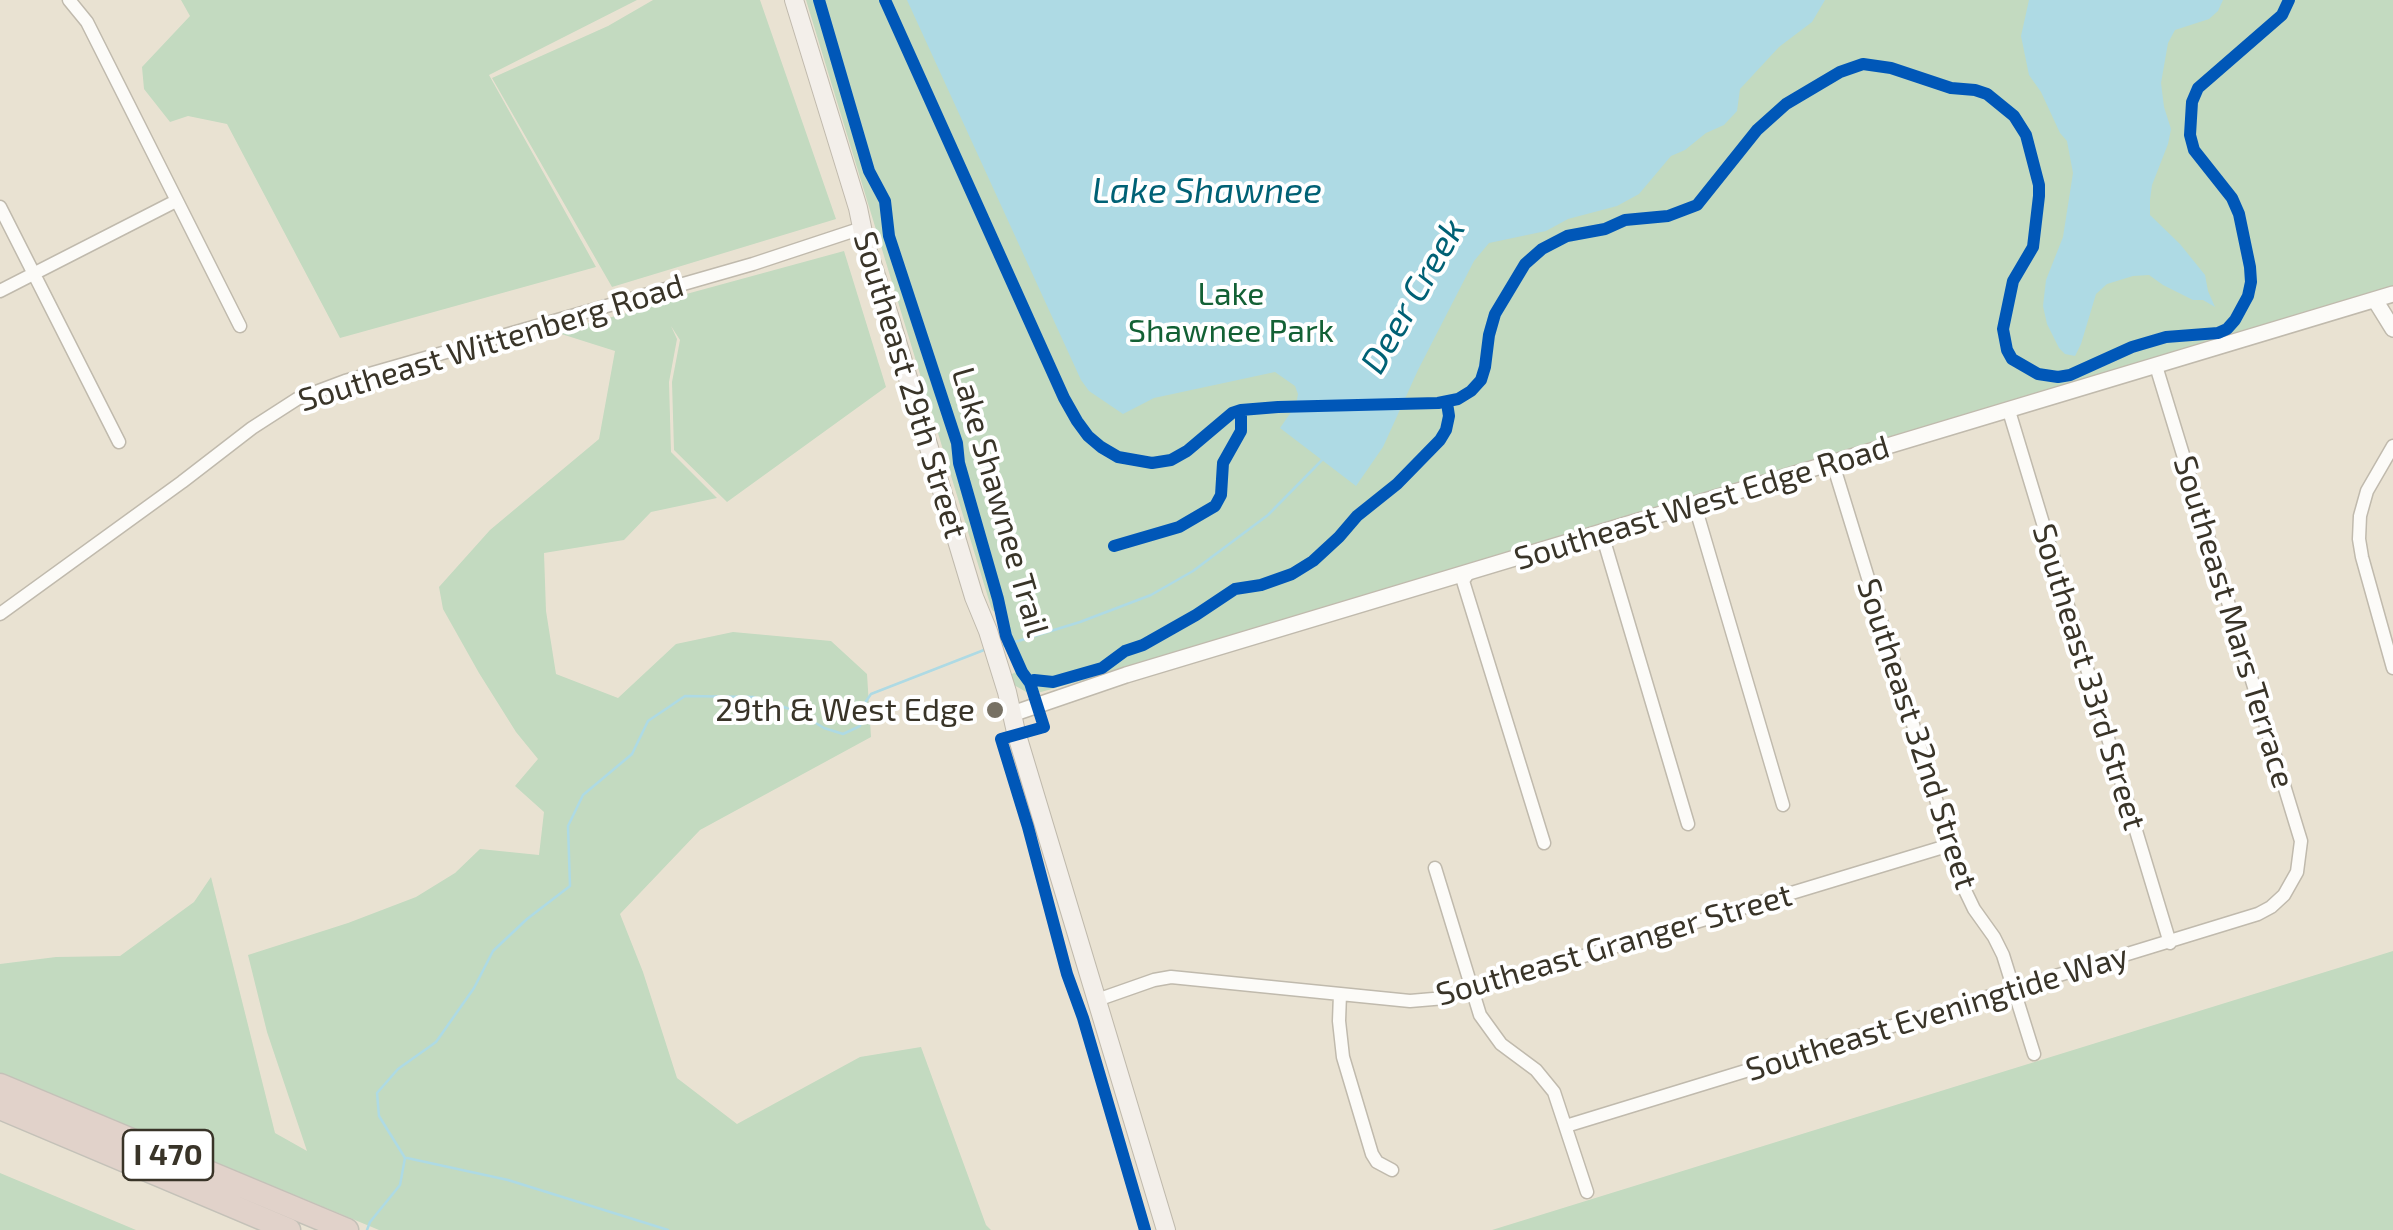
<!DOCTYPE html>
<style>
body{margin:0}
canvas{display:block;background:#e9e2d2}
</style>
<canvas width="2393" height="1230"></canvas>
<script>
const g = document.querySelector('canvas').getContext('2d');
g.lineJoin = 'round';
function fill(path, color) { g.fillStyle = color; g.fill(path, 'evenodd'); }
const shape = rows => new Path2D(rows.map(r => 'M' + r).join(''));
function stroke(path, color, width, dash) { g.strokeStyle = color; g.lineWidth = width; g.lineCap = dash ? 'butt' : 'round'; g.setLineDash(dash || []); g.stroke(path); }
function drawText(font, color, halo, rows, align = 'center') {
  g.font = font + ' "Exo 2",sans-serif'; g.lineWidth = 8; g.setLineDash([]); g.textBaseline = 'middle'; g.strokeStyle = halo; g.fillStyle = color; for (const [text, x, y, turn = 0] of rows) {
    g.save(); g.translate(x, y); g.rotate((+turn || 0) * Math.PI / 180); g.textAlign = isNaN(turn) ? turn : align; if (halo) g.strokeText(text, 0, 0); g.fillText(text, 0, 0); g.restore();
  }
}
fill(shape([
 [181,0,637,0,489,75,596,267,340,338,227,124,188,116,170,122,144,89,142,67,190,16],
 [653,0,760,0,836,219,612,287,492,78,608,26],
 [806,0,2393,0,2393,290,1197,649,1041,692,1028,693,1014,685,1011,679,1012,674,1016,672,999,612,993,611,991,607],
 [844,251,886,387,727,502,674,450,672,382,680,340,671,326,677,339,669,382,671,452,717,498,651,512,624,540,544,553,546,611,556,674,618,698,676,644,733,632,831,641,867,674,871,737,700,830,620,914,643,972,677,1078,737,1124,860,1057,921,1047,986,1225,991,1230,379,1230,0,1073,0,964,56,957,120,956,194,902,211,877,275,1133,307,1151,267,1032,248,955,348,923,416,897,455,873,480,849,539,855,544,812,515,786,538,759,516,732,479,673,443,609,439,587,490,530,599,439,615,351,555,332,657,305,657,302],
 [2393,951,2393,1230,1492,1230],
 [0,1173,136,1230,0,1230]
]), '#c3dac0');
fill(shape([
 [907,0,1825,0,1812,22,1779,47,1740,89,1737,111,1724,125,1706,133,1685,150,1671,156,1639,194,1617,206,1568,219,1546,231,1489,243,1474,261,1418,370,1383,447,1356,486,1280,428,1296,405,1298,394,1295,386,1275,372,1154,398,1123,414,1089,391,1081,380],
 [2029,0,2223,0,2218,11,2209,19,2175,30,2168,43,2161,83,2164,107,2171,129,2168,144,2152,185,2150,200,2150,215,2180,244,2205,275,2208,291,2215,307,2203,300,2193,300,2163,285,2149,275,2133,276,2107,284,2096,294,2081,344,2075,356,2065,354,2059,348,2047,324,2043,306,2046,280,2063,237,2073,173,2067,141,2060,133,2041,92,2029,75,2021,36]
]), '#aedae4');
stroke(shape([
 [1002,646,1080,622,1151,595,1193,571,1268,515,1322,460],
 [407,1158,508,1180,668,1230],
 [367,1230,370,1222,400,1185,405,1158,379,1116,377,1093,398,1069,436,1042,474,988,493,951,527,919,570,886,568,826,583,795,632,754,648,721,685,696,753,697,796,711,824,728,843,734,860,726,862,707,871,694,984,650]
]), '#aedae4', 2.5);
const minor = shape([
 [69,0,87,22,240,326],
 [0,207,119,442],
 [0,291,176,201],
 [2009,411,2170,943],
 [2393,446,2367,491,2360,516,2359,539,2362,557,2393,668],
 [1833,464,1962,884,1974,909,1994,937,2003,955,2034,1054],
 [1695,506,1783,805],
 [1602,534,1688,824],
 [1469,572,1463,581,1544,843],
 [0,614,182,482,252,428,297,399,345,381,753,264,862,228],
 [1435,868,1480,1015,1501,1044,1536,1070,1554,1092,1587,1192],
 [1340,994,1339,1021,1343,1057,1372,1154,1377,1162,1392,1170],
 [1097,1000,1154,980,1171,977,1410,1001,1445,998,1950,845],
 [1566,1126,2258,914,2271,907,2284,895,2297,872,2301,841,2156,366]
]);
const tertiary = shape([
 [2375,300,2393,329],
 [1012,714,1126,675,2393,294]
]);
const secondary = shape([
 [794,0,858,208,865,242,889,315,974,597,988,631,1007,692,1016,732,1166,1230]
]);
const motorway = shape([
 [0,1085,347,1230],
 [0,1108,289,1230]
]);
stroke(minor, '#c0baad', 15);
stroke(tertiary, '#c0baad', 18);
stroke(secondary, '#c0baad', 20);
stroke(motorway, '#c4c1b8', 25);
stroke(minor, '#fcfbf8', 12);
stroke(tertiary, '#fcfbf8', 15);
stroke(secondary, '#f3efea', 18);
stroke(motorway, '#e1d2ca', 22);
stroke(shape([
 [819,0,869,171,885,201,889,236,957,443,959,463,998,599,1006,636,1022,672,1030,683,1034,680,1053,682,1102,668,1125,651,1143,645,1196,615,1235,589,1261,585,1292,574,1313,561,1339,537,1357,516,1397,484,1440,440,1446,430,1449,416,1447,403],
 [885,0,1064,398,1077,421,1088,436,1101,447,1118,457,1152,463,1171,460,1187,451,1232,413,1241,410,1278,407,1438,403,1458,399,1471,391,1481,380,1485,367,1489,335,1495,314,1525,264,1542,249,1567,236,1605,229,1625,220,1668,216,1697,205,1757,130,1786,104,1840,72,1863,64,1891,68,1951,88,1975,90,1987,94,2014,116,2026,135,2039,185,2039,196,2033,247,2013,281,2003,329,2007,350,2012,359,2038,374,2058,377,2070,375,2132,347,2166,337,2218,333,2227,329,2235,320,2248,296,2251,282,2250,267,2239,214,2232,198,2194,150,2190,135,2192,102,2198,88,2282,15,2289,0],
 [1114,546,1179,527,1215,506,1221,495,1223,463,1241,431,1241,410],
 [1030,683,1044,727,1001,739,1028,827,1067,974,1083,1018,1145,1230]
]), '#0057b8', 12);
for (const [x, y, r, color] of [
 [995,710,10,"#777164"]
]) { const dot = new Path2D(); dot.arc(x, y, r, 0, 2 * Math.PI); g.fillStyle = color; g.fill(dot); stroke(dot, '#fff', 4); }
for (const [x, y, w] of [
 [168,1155,90]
]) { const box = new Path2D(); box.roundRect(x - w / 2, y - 25, w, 50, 8); g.fillStyle = '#fff'; g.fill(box); stroke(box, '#393428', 2.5); }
drawText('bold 30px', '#393428', null, [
 ["I 470",168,1155]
]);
drawText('32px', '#136135', '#fff', [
 ["Lake",1231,294],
 ["Shawnee Park",1231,331]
]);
drawText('32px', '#393428', '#fff', [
 ["Southeast Wittenberg Road",491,343,-17],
 ["Southeast 29th Street",910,385,73],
 ["Lake Shawnee Trail",1000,502,74],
 ["Southeast West Edge Road",1702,503,-17],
 ["Southeast Mars Terrace",2234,622,73],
 ["Southeast 33rd Street",2089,677,73],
 ["Southeast 32nd Street",1917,734,72],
 ["Southeast Granger Street",1614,945,-16],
 ["Southeast Eveningtide Way",1937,1013,-17]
]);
drawText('32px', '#393428', '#fff', [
 ["29th & West Edge",975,710]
], 'right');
drawText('italic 35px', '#006175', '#fff', [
 ["Lake Shawnee",1207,191],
 ["Deer Creek",1413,296,-60]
]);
</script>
